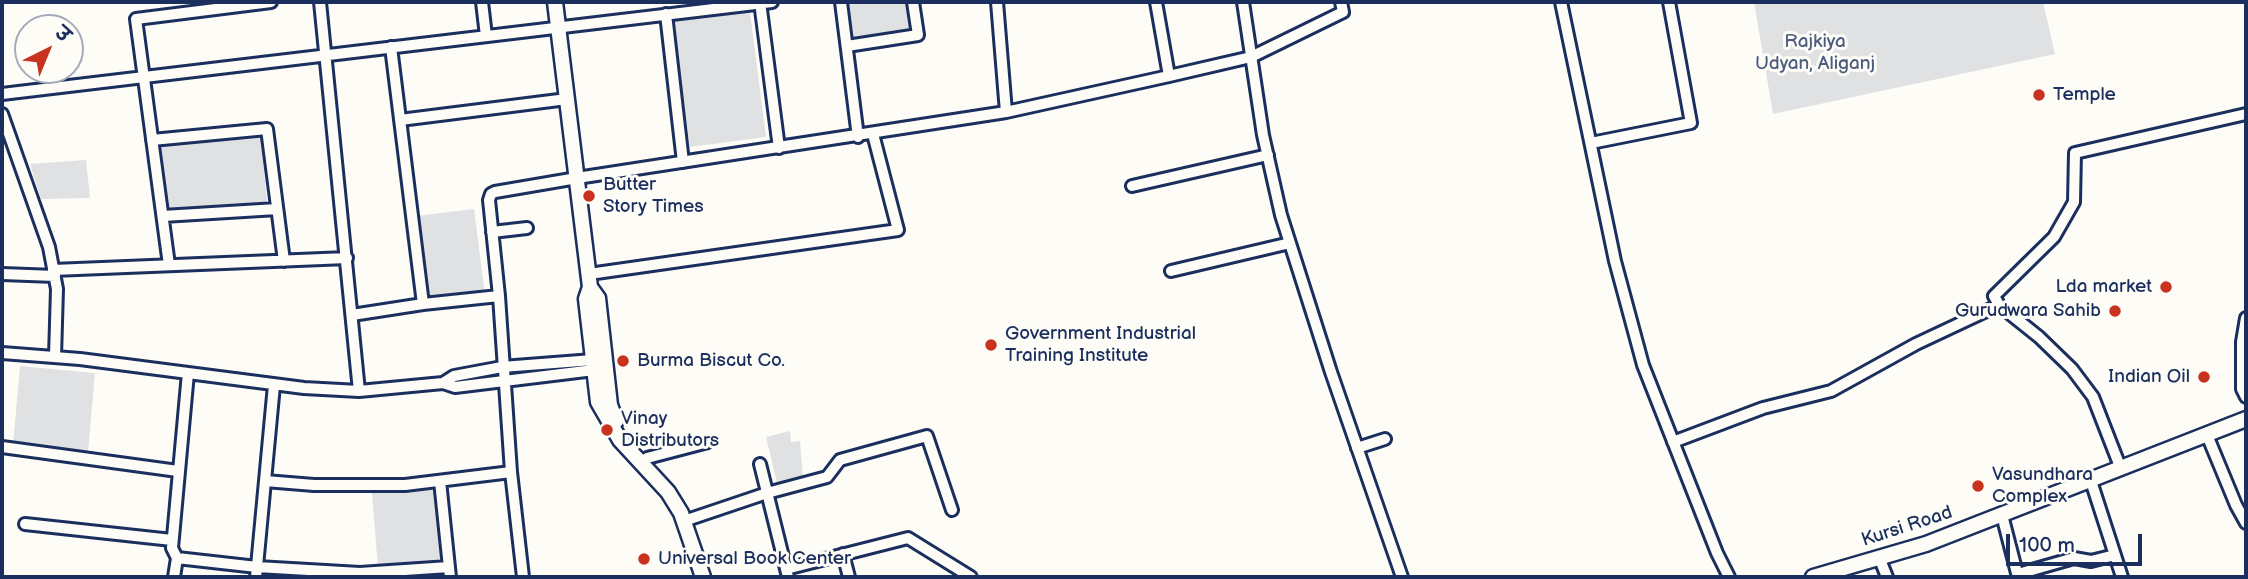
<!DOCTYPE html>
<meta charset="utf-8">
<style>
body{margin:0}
#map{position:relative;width:2248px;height:579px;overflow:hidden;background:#fdfcf7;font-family:"Balsamiq Sans","Playpen Sans Deva",sans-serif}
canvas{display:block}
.frame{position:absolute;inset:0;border:4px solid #1b2f5e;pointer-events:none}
.north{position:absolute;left:14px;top:14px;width:70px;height:70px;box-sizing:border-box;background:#fdfcf7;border:2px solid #a3aaba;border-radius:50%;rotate:43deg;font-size:19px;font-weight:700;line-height:28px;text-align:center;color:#1b2f5e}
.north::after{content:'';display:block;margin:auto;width:24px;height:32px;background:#c8321e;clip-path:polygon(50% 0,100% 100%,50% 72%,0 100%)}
.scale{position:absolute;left:2006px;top:534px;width:136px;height:32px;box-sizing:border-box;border:4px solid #1b2f5e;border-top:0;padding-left:9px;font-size:21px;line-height:24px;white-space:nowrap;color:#1b2f5e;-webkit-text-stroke:5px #fdfcf7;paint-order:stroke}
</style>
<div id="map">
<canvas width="2248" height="579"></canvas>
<div class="frame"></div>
<div class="north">उ</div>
<div class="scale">100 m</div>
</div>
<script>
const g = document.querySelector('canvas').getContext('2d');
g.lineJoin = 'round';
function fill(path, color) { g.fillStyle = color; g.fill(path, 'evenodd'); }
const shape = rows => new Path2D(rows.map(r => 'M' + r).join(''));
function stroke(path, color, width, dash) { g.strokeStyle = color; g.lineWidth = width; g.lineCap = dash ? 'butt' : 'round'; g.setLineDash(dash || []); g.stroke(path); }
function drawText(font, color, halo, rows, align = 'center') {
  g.font = font + ' "Balsamiq Sans",sans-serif'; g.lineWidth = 6; g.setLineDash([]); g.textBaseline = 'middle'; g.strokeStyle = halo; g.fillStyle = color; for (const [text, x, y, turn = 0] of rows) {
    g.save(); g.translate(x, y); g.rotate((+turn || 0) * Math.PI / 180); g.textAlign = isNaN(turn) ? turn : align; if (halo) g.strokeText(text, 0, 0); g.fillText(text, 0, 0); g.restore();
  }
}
fill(shape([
 [845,2,907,2,911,30,850,38],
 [1754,2,2043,2,2055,54,1773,114],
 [750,12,766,137,690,147,673,21],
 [261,137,267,202,167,212,161,146],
 [86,160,90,198,41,199,30,164],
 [474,209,485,295,427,302,416,216],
 [20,366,95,373,88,452,13,445],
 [790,431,791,442,800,441,803,479,777,483,766,437],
 [435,488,441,563,378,568,372,493]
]), '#e0e1e3');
const minor = shape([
 [320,2,359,391],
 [482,2,486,36],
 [760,2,779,148],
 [841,2,858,137],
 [997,2,1006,112],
 [1156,2,1169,76],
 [1243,2,1263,135,1281,215,1331,372,1402,577],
 [1561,2,1615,261,1643,365,1717,553,1729,577],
 [666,14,683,162],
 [847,46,918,35,913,2],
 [391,47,423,304],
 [2,94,772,2],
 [2,114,49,247,57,289,55,357],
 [400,120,567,99],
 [152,140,267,129,284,261],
 [1591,143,1691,123,1669,2],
 [1132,186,1268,155],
 [163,216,277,209],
 [492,232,527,228],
 [169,265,136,19,271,2],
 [53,270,347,258],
 [1171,271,1290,243],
 [2,274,55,276],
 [589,274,898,230,873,134],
 [352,315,423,304,499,296],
 [2246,318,2242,342,2242,389,2246,397],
 [2,353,80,359,304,388,359,391,443,383,455,387,594,370,600,368],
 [443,383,454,376,502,367,593,360,597,361],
 [2207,435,2236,505,2246,523],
 [1673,442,1763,408,1831,391,1916,344,1999,305],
 [2,447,178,471],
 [1357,448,1385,439],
 [647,458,708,442],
 [760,464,788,577],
 [2121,469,2093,397,2072,369,2039,337,1999,305,1994,296,2054,237,2074,202,2075,153,2246,114],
 [265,481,314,485,405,485,511,472],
 [440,481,450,577],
 [2091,481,2122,577],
 [2002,515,2018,577],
 [684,521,767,493,827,477,840,460,927,436,952,510],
 [25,524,172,540],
 [843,554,849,577],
 [1879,557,1887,577],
 [177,558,257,567,360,573,449,567],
 [786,569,908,538,971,577],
 [2018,574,2074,558,2091,561,2115,555],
 [174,577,177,558,172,548,188,373],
 [256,577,274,385],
 [523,577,511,472,499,296,489,200,491,194,495,192,577,178,1006,112,1169,76,1251,57,1343,12,1341,2]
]);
const major = shape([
 [555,2,590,287,586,299,598,402,620,440,668,492,681,513,703,577],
 [590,287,598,298,610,405,616,421],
 [1813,577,1926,544,2246,419]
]);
stroke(minor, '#1b2f5e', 16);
stroke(major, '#1b2f5e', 19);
stroke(minor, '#fdfcf7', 10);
stroke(major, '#fdfcf7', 14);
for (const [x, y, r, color] of [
 [2039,95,7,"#c8321e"],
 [589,196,7,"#c8321e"],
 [2166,287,7,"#c8321e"],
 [2115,311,7,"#c8321e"],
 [991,345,7,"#c8321e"],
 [623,361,7,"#c8321e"],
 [2204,377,7,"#c8321e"],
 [607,430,7,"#c8321e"],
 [1978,486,7,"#c8321e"],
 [644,559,7,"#c8321e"]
]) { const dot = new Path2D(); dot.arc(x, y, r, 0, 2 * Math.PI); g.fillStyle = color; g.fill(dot); stroke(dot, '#fdfcf7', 2.5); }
drawText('19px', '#4c5c7f', '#fdfcf7', [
 ["Rajkiya",1815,42],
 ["Udyan, Aliganj",1815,64]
]);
drawText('19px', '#1b2f5e', '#fdfcf7', [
 ["Temple",2053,95],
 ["Butter",603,185],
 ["Story Times",603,207],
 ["Lda market",2152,287,"right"],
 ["Gurudwara Sahib",2101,311,"right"],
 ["Government Industrial",1005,334],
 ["Training Institute",1005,356],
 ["Burma Biscut Co.",637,361],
 ["Indian Oil",2190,377,"right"],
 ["Vinay",621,419],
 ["Distributors",621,441],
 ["Vasundhara",1992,475],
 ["Complex",1992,497],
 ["Universal Book Center",658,559]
], 'left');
drawText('19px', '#1b2f5e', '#fdfcf7', [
 ["Kursi Road",1907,527,-18]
]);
</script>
